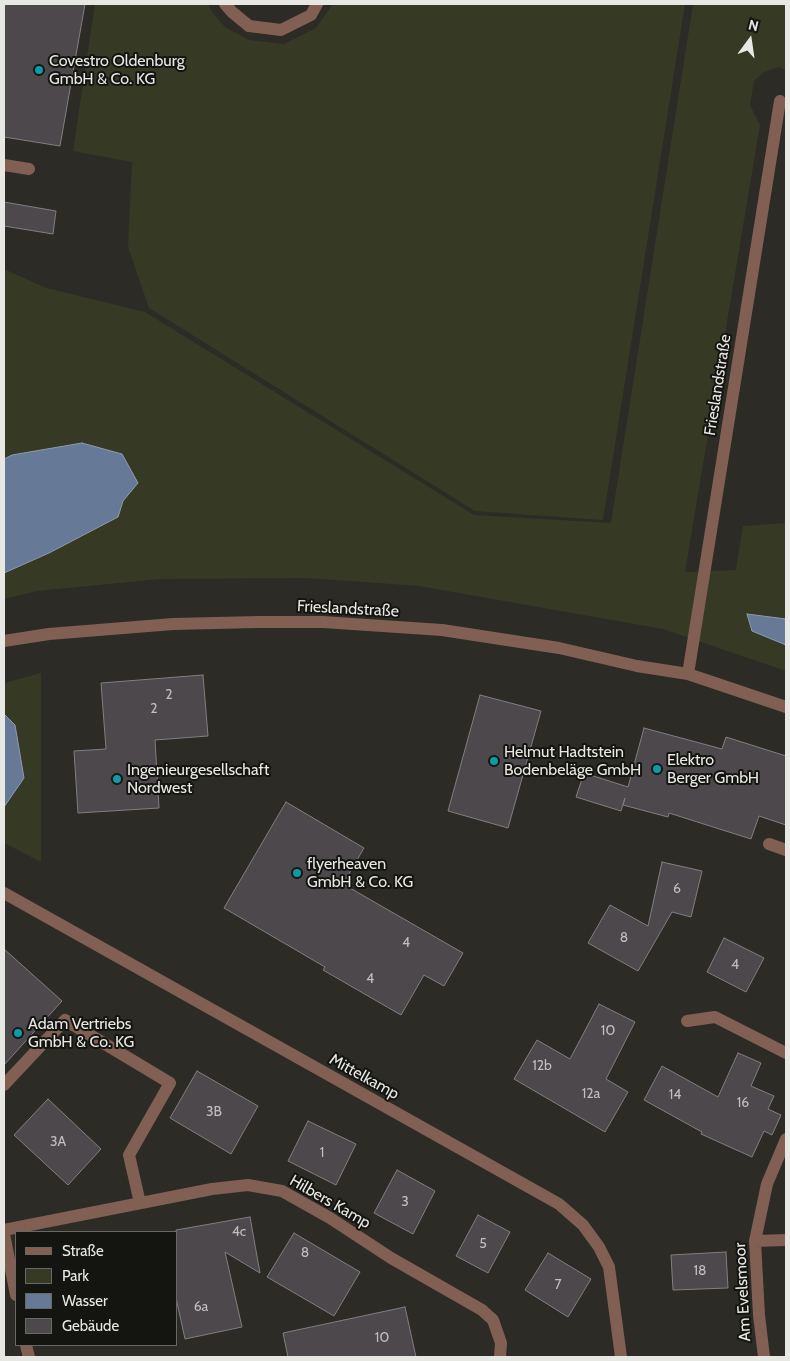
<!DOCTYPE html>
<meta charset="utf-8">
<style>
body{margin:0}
#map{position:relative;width:790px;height:1361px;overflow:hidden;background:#2c2b26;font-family:Cabin,sans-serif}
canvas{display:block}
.frame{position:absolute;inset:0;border:5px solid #e7e7e4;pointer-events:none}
.legend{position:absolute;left:15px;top:1231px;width:162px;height:115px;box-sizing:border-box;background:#141411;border:1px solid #686865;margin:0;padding:6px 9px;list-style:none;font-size:15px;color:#e7e7e4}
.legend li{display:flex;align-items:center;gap:10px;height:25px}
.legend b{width:25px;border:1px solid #686865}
.north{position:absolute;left:725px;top:15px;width:50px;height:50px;-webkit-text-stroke:4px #141411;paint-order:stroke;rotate:14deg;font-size:14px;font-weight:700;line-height:20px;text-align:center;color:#e7e7e4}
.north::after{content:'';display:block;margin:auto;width:18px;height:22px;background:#e7e7e4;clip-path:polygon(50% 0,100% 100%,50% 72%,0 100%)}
</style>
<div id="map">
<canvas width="790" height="1361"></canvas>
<div class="frame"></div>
<ul class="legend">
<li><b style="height:6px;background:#815f52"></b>Straße</li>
<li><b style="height:14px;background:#363a25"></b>Park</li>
<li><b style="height:14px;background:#667a97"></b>Wasser</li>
<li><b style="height:14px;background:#4d484c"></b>Gebäude</li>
</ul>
<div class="north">N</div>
</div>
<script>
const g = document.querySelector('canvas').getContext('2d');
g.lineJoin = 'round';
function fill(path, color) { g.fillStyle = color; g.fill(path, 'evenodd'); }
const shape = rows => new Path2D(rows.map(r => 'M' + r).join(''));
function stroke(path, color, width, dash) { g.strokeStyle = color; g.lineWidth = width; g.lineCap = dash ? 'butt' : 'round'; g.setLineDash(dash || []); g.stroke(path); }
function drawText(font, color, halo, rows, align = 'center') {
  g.font = font + ' Cabin,sans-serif'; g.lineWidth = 4; g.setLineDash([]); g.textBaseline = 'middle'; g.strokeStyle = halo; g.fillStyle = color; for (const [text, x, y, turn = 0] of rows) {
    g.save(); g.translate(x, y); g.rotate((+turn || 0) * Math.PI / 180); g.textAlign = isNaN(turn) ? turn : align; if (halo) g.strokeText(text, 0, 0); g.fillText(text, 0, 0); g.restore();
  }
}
fill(shape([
 [95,4,208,4,212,12,225,27,249,40,284,44,316,28,333,4,685,4,603,520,475,511,149,308,128,247,132,162,73,151],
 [693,4,786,4,786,71,779,67,764,72,754,81,750,105,760,125,685,572,736,570,743,526,786,523,786,619,747,614,752,631,786,645,786,671,663,629,419,586,306,578,161,579,37,591,4,599,4,573,49,553,118,517,123,501,138,483,82,443,12,455,4,459,4,269,46,288,145,312,474,515,611,523],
 [41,673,41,862,4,843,4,807,15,725,4,714,4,683]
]), '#363a25');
const water = shape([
 [82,443,122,454,138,483,123,501,118,517,49,553,4,573,4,459,12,455,82,443],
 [747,614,786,619,786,645,752,631,747,614],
 [4,714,15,725,24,778,4,807,4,714]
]);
fill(water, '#667a97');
stroke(water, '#8d9bae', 1);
const building = shape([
 [4,4,85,4,60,146,4,137,4,4],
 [4,202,56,211,53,234,4,226,4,202],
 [203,675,208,736,155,740,159,808,78,813,74,751,106,749,101,683,203,675],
 [480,695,541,711,508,828,448,811,480,695],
 [644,728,722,749,726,737,786,756,786,825,759,816,751,839,669,813,668,817,623,805,625,798,621,811,576,797,584,773,628,787,644,728],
 [286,802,364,848,343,884,463,953,444,986,424,975,401,1015,323,970,325,967,224,908,286,802],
 [662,862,702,871,691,917,672,912,638,971,588,943,610,905,648,926,662,862],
 [724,938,764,958,746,992,707,972,724,938],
 [4,949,62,1001,4,1065,4,949],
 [599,1004,635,1022,606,1079,628,1092,605,1132,514,1079,537,1040,570,1059,599,1004],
 [738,1053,761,1063,751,1086,774,1096,768,1109,781,1115,772,1135,764,1131,752,1157,701,1134,702,1132,644,1100,662,1066,718,1097,738,1053],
 [197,1071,258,1106,231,1154,170,1118,197,1071],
 [48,1099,101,1149,68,1185,14,1135,48,1099],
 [308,1121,356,1144,336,1185,288,1161,308,1121],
 [397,1170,435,1191,413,1234,374,1213,397,1170],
 [478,1215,510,1232,488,1273,456,1256,478,1215],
 [250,1217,260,1273,225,1252,242,1327,185,1339,176,1298,176,1230,250,1217],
 [294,1233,360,1272,334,1316,267,1277,294,1233],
 [726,1252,728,1288,673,1290,671,1255,726,1252],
 [548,1253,591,1279,568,1317,525,1290,548,1253],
 [405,1307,416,1357,288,1357,283,1333,405,1307]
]);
fill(building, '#4d484c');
stroke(building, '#837e81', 1);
stroke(shape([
 [225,4,232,12,249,26,281,30,311,15,317,4],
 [4,165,29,169],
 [4,641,49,634,173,624,258,622,323,622,442,630,559,648,637,666,688,674,786,707],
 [688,674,780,101],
 [769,844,786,850],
 [4,893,559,1204,583,1225,599,1247,609,1267,621,1357],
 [687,1021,715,1017,786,1053],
 [4,1085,65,1020,170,1083,129,1155,140,1203],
 [4,1230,212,1189,248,1185,282,1191,330,1218,391,1258,482,1310,493,1320,501,1343,500,1357],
 [4,1234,16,1295],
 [755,1241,786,1240],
 [26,1345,29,1357],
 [764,1357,759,1315,755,1241,767,1184,786,1139]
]), '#815f52', 12);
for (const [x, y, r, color] of [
 [39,70,5,"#0f9aa8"],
 [494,761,5,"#0f9aa8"],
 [657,769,5,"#0f9aa8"],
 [117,779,5,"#0f9aa8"],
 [297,873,5,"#0f9aa8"],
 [18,1033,5,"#0f9aa8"]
]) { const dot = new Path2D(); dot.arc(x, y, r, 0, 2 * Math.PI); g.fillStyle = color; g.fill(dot); stroke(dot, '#141411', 2); }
drawText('14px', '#c0bfbe', null, [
 ["2",169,695],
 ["2",154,709],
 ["6",677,889],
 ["8",624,938],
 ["4",406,943],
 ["4",735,965],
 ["4",370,979],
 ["10",608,1031],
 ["12b",542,1066],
 ["12a",591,1094],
 ["14",675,1095],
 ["16",743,1103],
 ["3B",214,1112],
 ["3A",58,1142],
 ["1",322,1153],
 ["3",405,1202],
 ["4c",239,1232],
 ["5",483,1244],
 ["8",305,1253],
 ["18",700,1271],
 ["7",558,1285],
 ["6a",201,1307],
 ["10",382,1338]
]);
drawText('16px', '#e7e7e4', '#141411', [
 ["Covestro Oldenburg",49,61],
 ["GmbH & Co. KG",49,79],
 ["Helmut Hadtstein",504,752],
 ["Bodenbeläge GmbH",504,770],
 ["Elektro",667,760],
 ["Berger GmbH",667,778],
 ["Ingenieurgesellschaft",127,770],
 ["Nordwest",127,788],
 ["flyerheaven",307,864],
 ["GmbH & Co. KG",307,882],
 ["Adam Vertriebs",28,1024],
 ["GmbH & Co. KG",28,1042]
], 'left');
drawText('16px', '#e7e7e4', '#141411', [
 ["Frieslandstraße",718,385,-81],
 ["Frieslandstraße",348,609,3],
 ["Mittelkamp",364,1077,29],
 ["Hilbers Kamp",330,1202,30],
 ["Am Evelsmoor",743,1292,-93]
]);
</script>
